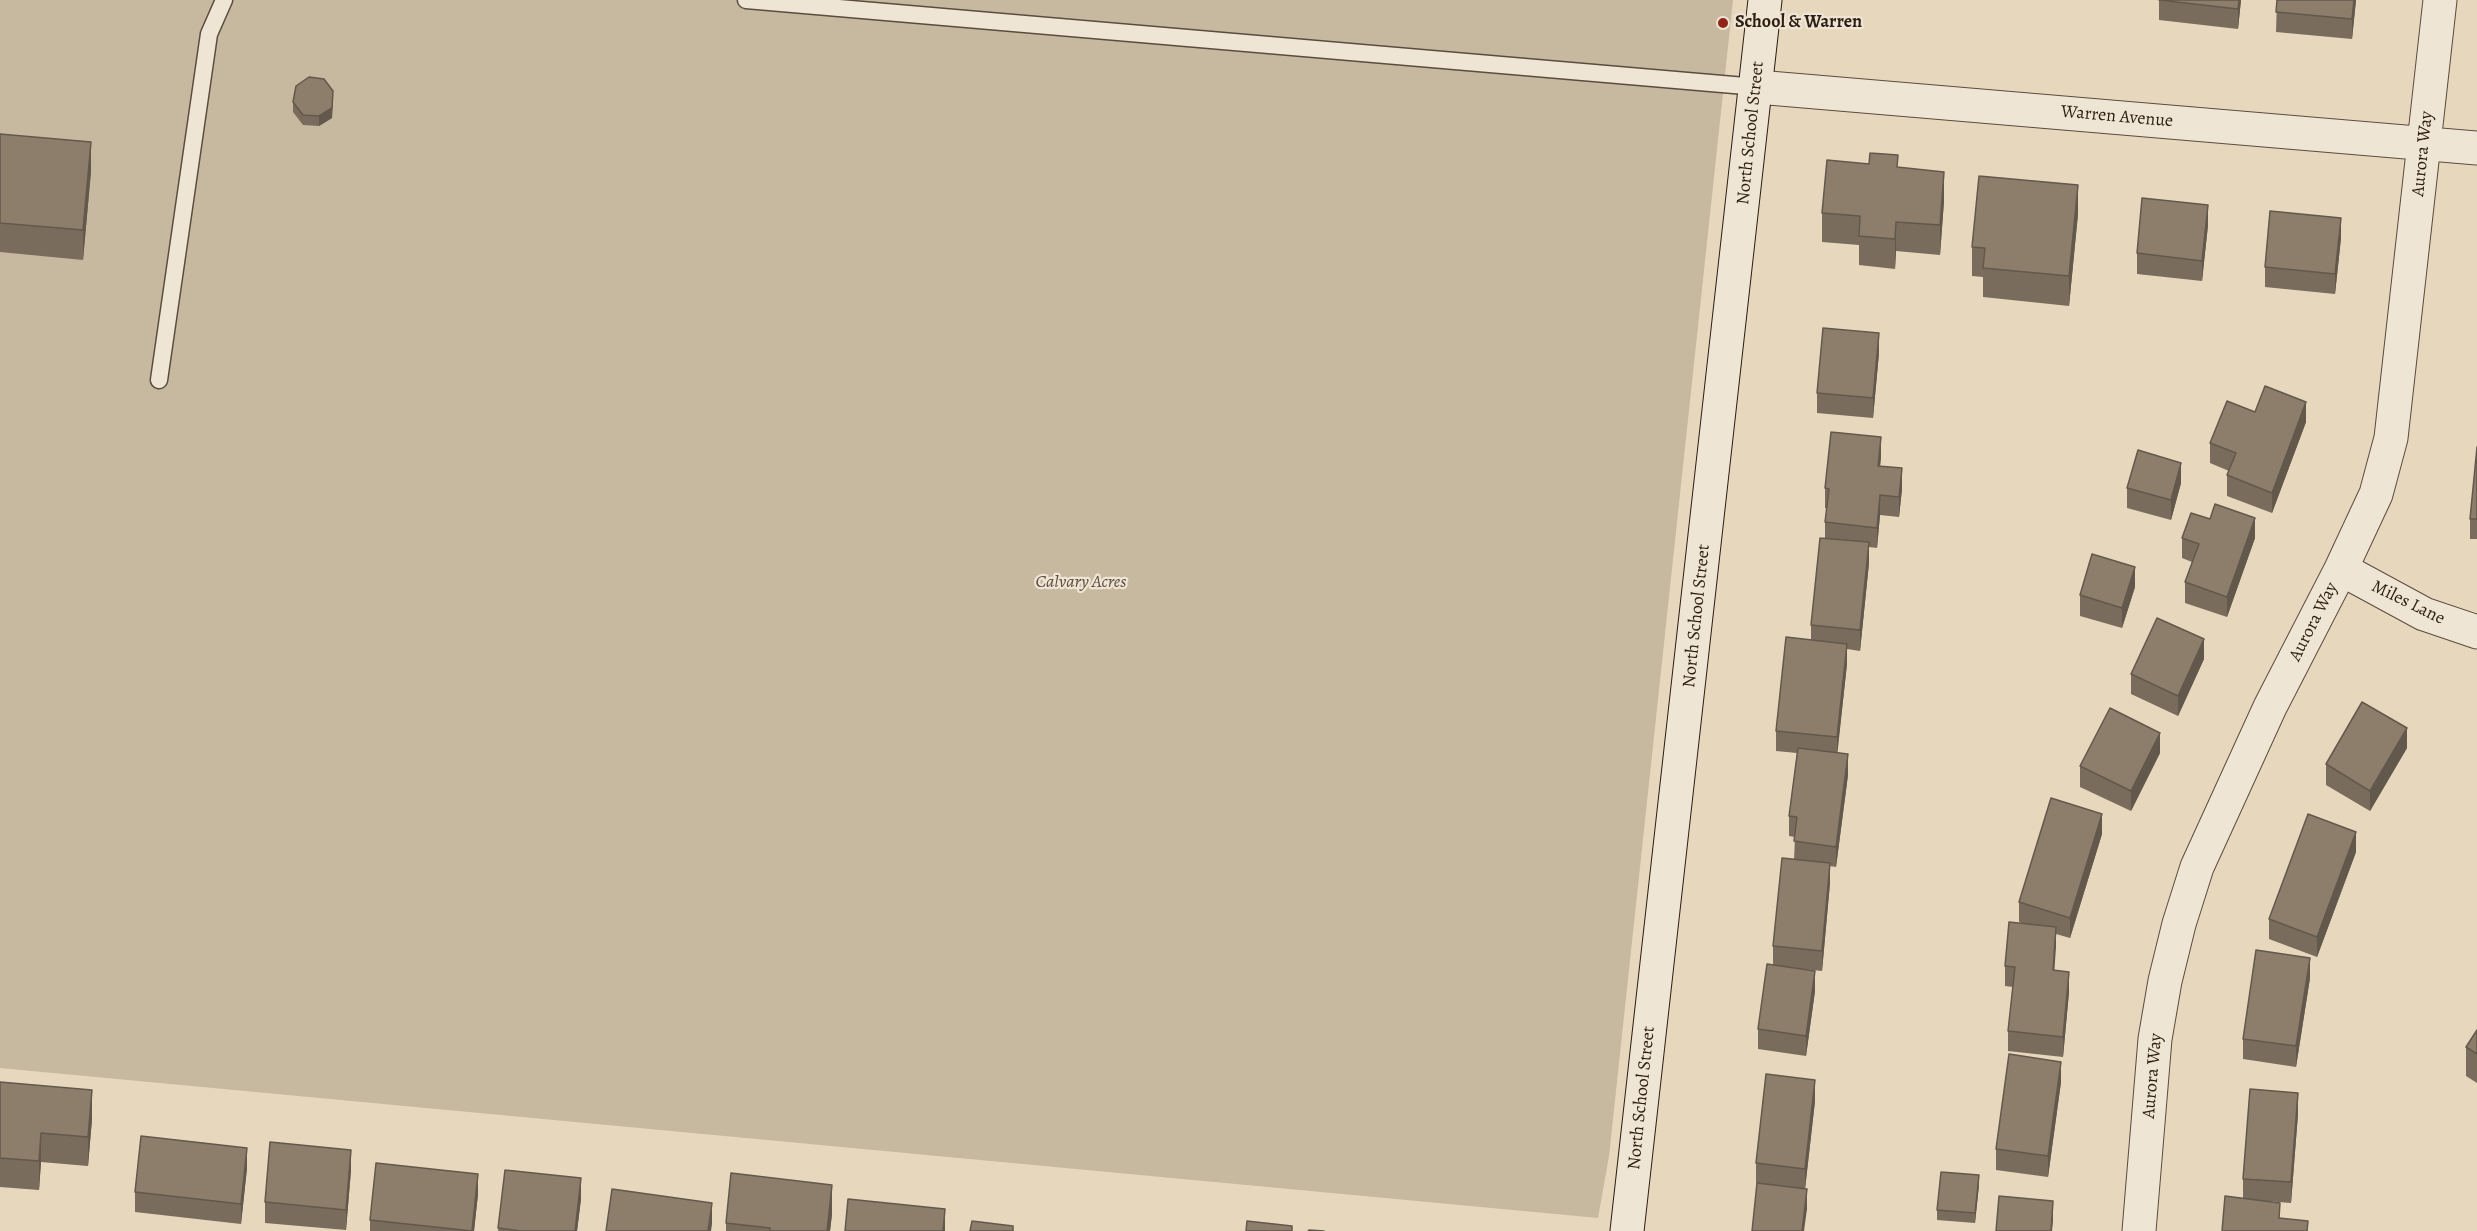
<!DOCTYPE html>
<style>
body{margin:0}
canvas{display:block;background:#e6d7bd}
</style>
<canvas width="2477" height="1231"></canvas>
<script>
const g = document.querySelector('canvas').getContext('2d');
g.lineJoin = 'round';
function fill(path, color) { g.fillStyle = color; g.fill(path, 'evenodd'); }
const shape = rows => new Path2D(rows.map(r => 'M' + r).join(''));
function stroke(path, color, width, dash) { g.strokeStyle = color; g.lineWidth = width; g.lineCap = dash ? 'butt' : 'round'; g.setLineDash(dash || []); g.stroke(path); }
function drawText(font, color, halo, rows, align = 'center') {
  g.font = font + ' Alegreya,serif'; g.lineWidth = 4.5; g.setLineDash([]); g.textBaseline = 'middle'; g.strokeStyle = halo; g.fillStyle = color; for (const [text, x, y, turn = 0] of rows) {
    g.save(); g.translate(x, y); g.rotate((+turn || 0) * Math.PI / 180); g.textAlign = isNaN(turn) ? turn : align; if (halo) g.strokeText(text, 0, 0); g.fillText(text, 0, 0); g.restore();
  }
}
fill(shape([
 [0,0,1733,0,1609,1156,1598,1218,0,1068]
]), '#c7b8a0');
const lane = shape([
 [746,0,1757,87],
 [159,380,209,34,224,0]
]);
const street = shape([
 [1757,87,2477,148],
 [2341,569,2424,614,2477,632],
 [2139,1231,2155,1039,2165,981,2179,924,2197,867,2270,707,2341,569,2376,494,2391,438,2440,0]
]);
const secondary = shape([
 [1627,1231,1765,0]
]);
stroke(lane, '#5b4c3e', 19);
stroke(street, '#5b4c3e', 35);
stroke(secondary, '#2d1e14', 35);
stroke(lane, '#efe5d4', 16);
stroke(street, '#efe5d4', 33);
stroke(secondary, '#efe5d4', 33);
fill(shape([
 [2159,0,2241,0,2238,29,2159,20],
 [2277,0,2356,0,2352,39,2276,32],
 [293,102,333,102,332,118,319,126,303,125,293,112],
 [0,134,91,171,83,260,0,252],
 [1898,167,1944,201,1940,255,1896,251,1895,269,1859,265,1859,245,1822,242,1822,213],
 [2078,214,2069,306,1983,297,1983,277,1972,276,1972,247],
 [2208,225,2202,281,2137,274,2137,253],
 [2341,238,2335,294,2265,287,2265,267],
 [1879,353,1873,418,1817,413,1817,393],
 [2255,412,2306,422,2272,513,2227,496,2227,475,2229,471,2210,463,2210,443],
 [2477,447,2477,539,2470,539,2470,519],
 [1881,457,1880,466,1902,489,1899,517,1880,515,1877,548,1869,547,1869,563,1860,651,1847,649,1847,664,1837,753,1848,775,1836,867,1830,866,1830,883,1822,971,1802,969,1815,991,1806,1056,1758,1049,1758,1029,1773,965,1773,946,1794,860,1795,837,1789,836,1789,816,1797,753,1776,751,1776,731,1811,640,1811,625,1825,538,1825,522,1827,509,1825,508,1825,488],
 [2181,483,2171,520,2127,508,2127,488],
 [2182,538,2255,538,2227,617,2185,603,2185,582,2192,562,2182,558],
 [2135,587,2122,628,2080,616,2080,595],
 [2204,659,2178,716,2131,694,2131,674],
 [2407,748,2370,811,2326,785,2326,764],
 [2160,753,2131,811,2080,787,2080,766],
 [2102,834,2070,938,2056,934,2054,970,2069,992,2063,1057,2008,1051,2008,1031,2013,987,2005,986,2005,966,2024,924,2019,922,2019,902],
 [2356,852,2317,957,2269,939,2269,919],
 [2310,978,2296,1067,2243,1059,2243,1039],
 [2477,1030,2477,1083,2466,1076,2466,1047],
 [0,1082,92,1119,88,1166,41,1162,39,1190,0,1187],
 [2061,1082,2048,1177,1996,1170,1996,1149],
 [1815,1101,1805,1189,1807,1209,1761,1184,1756,1183,1756,1163],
 [2298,1114,2291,1203,2267,1201,2280,1218,2308,1231,2222,1231,2243,1198,2243,1179],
 [247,1168,241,1224,135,1212,135,1192],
 [351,1170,346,1230,265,1223,265,1202],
 [505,1170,581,1199,577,1231,498,1231],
 [1979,1185,1975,1223,1937,1220,1937,1210],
 [478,1194,474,1231,370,1231,370,1220],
 [832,1214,830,1231,726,1231,726,1223]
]), '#796c5d');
fill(shape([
 [2239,0,2241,0,2238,29,2238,9],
 [2354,0,2356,0,2352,39,2352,19],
 [333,91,332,118,319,126,319,116],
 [91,142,91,171,83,260,83,230],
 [1944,172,1944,201,1940,255,1940,225],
 [2078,185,2078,214,2069,306,2069,276],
 [2208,205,2208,225,2202,281,2202,261],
 [2341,218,2341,238,2335,294,2335,274],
 [1896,222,1896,251,1895,269,1895,239],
 [1879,333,1879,353,1873,418,1873,398],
 [2306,402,2306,422,2272,513,2272,493],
 [1881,437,1881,457,1878,486,1878,466],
 [2181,463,2181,483,2171,520,2171,500],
 [1902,468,1902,489,1899,517,1899,497],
 [1880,495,1880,515,1877,548,1877,528],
 [2255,518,2255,538,2227,617,2227,597],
 [1869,542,1869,563,1860,651,1860,630],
 [2135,567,2135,587,2122,628,2122,608],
 [2204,639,2204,659,2178,716,2178,696],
 [1847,644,1847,664,1837,757,1837,737],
 [2407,728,2407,748,2370,811,2370,791],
 [2160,733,2160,753,2131,811,2131,791],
 [1848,754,1848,775,1836,867,1836,847],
 [2102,814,2102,834,2070,938,2070,918],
 [2356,832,2356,852,2317,957,2317,937],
 [1830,863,1830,883,1822,971,1822,951],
 [2056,927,2056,947,2053,990,2053,970],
 [2310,958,2310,978,2296,1067,2296,1046],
 [1815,971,1815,991,1806,1056,1806,1036],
 [2069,972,2069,992,2063,1057,2063,1037],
 [2061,1062,2061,1082,2048,1177,2048,1156],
 [1815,1080,1815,1101,1805,1189,1805,1169],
 [92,1090,92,1119,88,1166,88,1137],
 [2298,1093,2298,1114,2291,1203,2291,1182],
 [41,1133,41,1162,39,1190,39,1161],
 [247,1148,247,1168,241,1224,241,1204],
 [351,1150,351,1170,346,1230,346,1210],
 [478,1174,478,1194,474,1231,472,1231],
 [1979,1175,1979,1185,1975,1223,1975,1213],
 [581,1178,581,1199,577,1231,575,1231],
 [832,1185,832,1214,830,1231,827,1231],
 [1807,1189,1807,1209,1804,1231,1802,1231],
 [2053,1201,2053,1221,2052,1231,2051,1231],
 [712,1203,712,1224,711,1231,708,1231],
 [945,1209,945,1231,943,1231]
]), '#63584c');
const building = shape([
 [2159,0,2239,0,2238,9,2159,0],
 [2277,0,2354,0,2352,19,2276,12,2277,0],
 [309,77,324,79,333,91,332,108,319,116,303,115,293,102,296,86,309,77],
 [0,134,91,142,83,230,0,223,0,134],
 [1870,153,1898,155,1897,167,1944,172,1940,225,1896,222,1895,239,1859,236,1860,216,1822,213,1827,160,1869,164,1870,153],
 [1979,176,2078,185,2069,276,1983,268,1985,248,1972,247,1979,176],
 [2142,198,2208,205,2202,261,2137,253,2142,198],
 [2270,211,2341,218,2335,274,2265,267,2270,211],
 [1823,328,1879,333,1873,398,1817,393,1823,328],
 [2265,386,2306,402,2272,493,2227,475,2236,453,2210,443,2227,401,2255,412,2265,386],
 [1831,432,1881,437,1878,466,1902,468,1899,497,1880,495,1877,528,1825,522,1829,489,1825,488,1831,432],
 [2477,447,2477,519,2470,519,2477,447],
 [2138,450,2181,463,2171,500,2127,488,2138,450],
 [2215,504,2255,518,2227,597,2185,582,2199,544,2182,538,2191,513,2210,519,2215,504],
 [1820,538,1869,542,1860,630,1811,625,1820,538],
 [2092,554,2135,567,2122,608,2080,595,2092,554],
 [2157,618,2204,639,2178,696,2131,674,2157,618],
 [1786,637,1847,644,1837,737,1776,731,1786,637],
 [2362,702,2407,728,2370,791,2326,764,2362,702],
 [2110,708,2160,733,2131,791,2080,766,2110,708],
 [1798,748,1848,754,1836,847,1794,841,1797,817,1789,816,1798,748],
 [2051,798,2102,814,2070,918,2019,902,2051,798],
 [2308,814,2356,832,2317,937,2269,919,2308,814],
 [1782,858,1830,863,1822,951,1773,946,1782,858],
 [2009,922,2056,927,2053,970,2069,972,2063,1037,2008,1031,2015,967,2005,966,2009,922],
 [2256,950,2310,958,2296,1046,2243,1039,2256,950],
 [1767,964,1815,971,1806,1036,1758,1029,1767,964],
 [2477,1030,2477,1054,2466,1047,2477,1030],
 [2009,1054,2061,1062,2048,1156,1996,1149,2009,1054],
 [1766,1074,1815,1080,1805,1169,1756,1163,1766,1074],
 [0,1082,92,1090,88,1137,41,1133,39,1161,0,1158,0,1082],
 [2250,1089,2298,1093,2291,1182,2243,1179,2250,1089],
 [141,1136,247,1148,241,1204,135,1192,141,1136],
 [270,1142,351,1150,346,1210,265,1202,270,1142],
 [376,1163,478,1174,472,1231,370,1220,376,1163],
 [505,1170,581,1178,575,1231,521,1231,498,1228,505,1170],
 [1941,1172,1979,1175,1975,1213,1937,1210,1941,1172],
 [731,1173,832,1185,827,1231,770,1231,770,1228,726,1223,731,1173],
 [1757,1183,1807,1189,1802,1231,1752,1231,1757,1183],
 [612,1189,712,1203,708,1231,606,1231,612,1189],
 [1999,1196,2053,1201,2051,1231,1996,1231,1999,1196],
 [2225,1196,2280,1203,2279,1218,2308,1221,2307,1231,2222,1231,2225,1196],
 [848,1199,945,1209,943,1231,845,1231,848,1199],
 [972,1221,1013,1226,1013,1231,970,1231,972,1221],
 [1247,1221,1292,1226,1292,1231,1246,1231,1247,1221],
 [1309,1230,1324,1231,1308,1231,1309,1230]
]);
fill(building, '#8d7e6c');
stroke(building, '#63584c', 1.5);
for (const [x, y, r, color] of [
 [1723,23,6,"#8f2418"]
]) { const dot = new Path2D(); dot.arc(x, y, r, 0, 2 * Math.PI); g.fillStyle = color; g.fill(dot); stroke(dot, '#efe5d4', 2); }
drawText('bold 18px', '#2d1e14', '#efe5d4', [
 ["School & Warren",1735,23]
], 'left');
drawText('18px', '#2d1e14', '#efe5d4', [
 ["Warren Avenue",2117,117,5],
 ["North School Street",1751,133,-84],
 ["Aurora Way",2423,154,-84],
 ["Miles Lane",2408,603,26],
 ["North School Street",1697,616,-84],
 ["Aurora Way",2314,622,-63],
 ["Aurora Way",2153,1076,-85],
 ["North School Street",1642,1098,-84]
]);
drawText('italic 18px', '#5b4c3e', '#efe5d4', [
 ["Calvary Acres",1081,583]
]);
</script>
